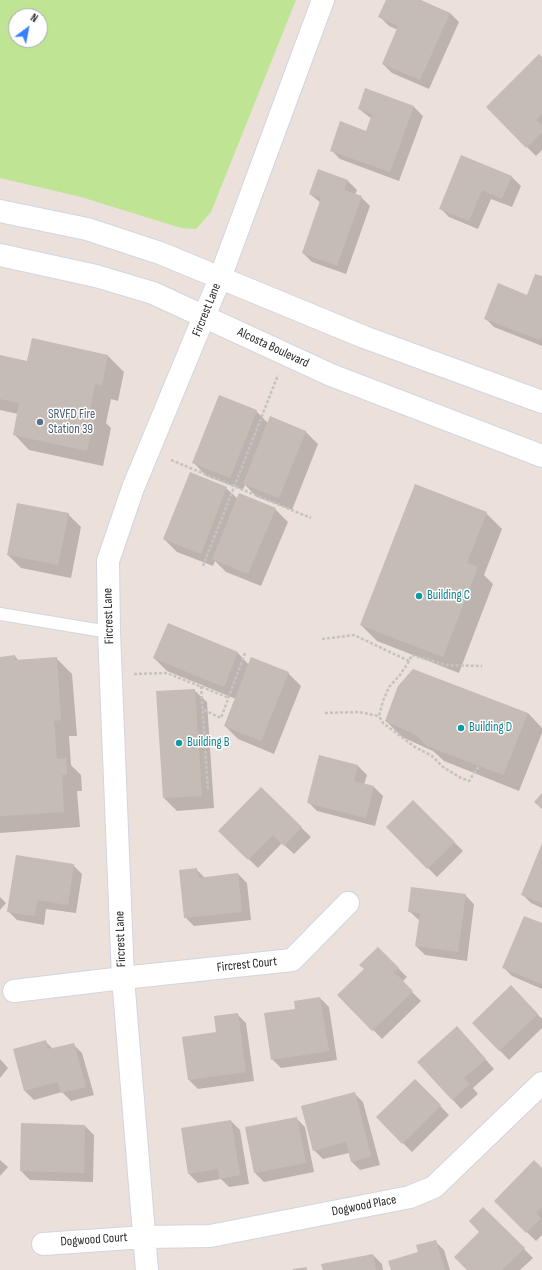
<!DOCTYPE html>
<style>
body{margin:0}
#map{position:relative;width:542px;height:1270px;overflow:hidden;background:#ece0da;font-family:"Sofia Sans Condensed",sans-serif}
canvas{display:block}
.north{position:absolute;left:8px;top:8px;width:40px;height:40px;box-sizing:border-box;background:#fff;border:1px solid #a9a9a9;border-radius:50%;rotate:32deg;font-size:11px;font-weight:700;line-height:16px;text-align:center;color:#292929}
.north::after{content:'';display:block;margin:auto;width:14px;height:18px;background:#3481ff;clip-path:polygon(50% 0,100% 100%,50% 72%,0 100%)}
</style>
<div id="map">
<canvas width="542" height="1270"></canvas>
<div class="north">N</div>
</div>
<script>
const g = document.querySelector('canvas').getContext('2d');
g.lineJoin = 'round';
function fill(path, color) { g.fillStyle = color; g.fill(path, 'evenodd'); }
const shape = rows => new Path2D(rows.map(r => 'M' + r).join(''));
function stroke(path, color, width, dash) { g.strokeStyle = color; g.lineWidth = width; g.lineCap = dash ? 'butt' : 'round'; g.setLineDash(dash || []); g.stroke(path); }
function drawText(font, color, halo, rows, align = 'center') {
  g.font = font + ' "Sofia Sans Condensed",sans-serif'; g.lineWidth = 3; g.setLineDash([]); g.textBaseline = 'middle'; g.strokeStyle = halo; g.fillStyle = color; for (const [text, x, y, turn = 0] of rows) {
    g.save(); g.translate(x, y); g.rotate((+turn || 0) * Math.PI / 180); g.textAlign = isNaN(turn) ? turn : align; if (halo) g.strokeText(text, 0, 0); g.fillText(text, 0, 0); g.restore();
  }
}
fill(shape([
 [0,0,296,0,211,212,196,229,181,228,81,197,0,178],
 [16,16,40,16,40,40,16,40]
]), '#bfe494');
fill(shape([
 [387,0,419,0,450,13,459,22,429,89,392,73,383,64,398,30,389,26,380,17],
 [542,58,542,150,536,156,487,107],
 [414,107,423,116,399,181,340,159,331,150,367,132,372,119,359,109],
 [462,156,512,177,521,186,512,207,491,199,478,229,449,217,440,208],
 [318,171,348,181,357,190,355,195,361,197,370,206,346,274,312,262,303,253,321,203,310,194],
 [542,277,542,346,494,327,485,318,528,296],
 [33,339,108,356,124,372,118,401,111,399,106,423,111,428,103,466,29,450,14,434,18,414,0,410,0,356,27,362],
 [256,411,268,423,305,431,318,444,292,510,257,497,245,485,243,490,206,476,194,463],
 [226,488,238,499,275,509,288,522,261,586,226,572,215,561,213,566,177,552,164,539],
 [486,513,502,529,484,575,493,584,459,673,377,641,361,625],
 [68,514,81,527,71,578,21,568,8,555],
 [238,653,249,665,288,673,301,686,274,754,238,739,225,726,236,699,167,671,154,658],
 [15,656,19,661,56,658,72,674,77,736,69,736,71,765,81,775,82,791,77,791,80,827,0,833,0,658],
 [194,690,207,702,214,808,177,811,164,798],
 [528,713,542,728,542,733,519,791,444,761,433,751,402,737,386,721],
 [320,756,358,766,367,775,364,785,374,787,383,796,375,826,317,811,308,802],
 [261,789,311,837,294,854,282,843,258,868,220,831],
 [413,801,463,851,437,877,387,827],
 [542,845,542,908,531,903,522,894],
 [73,865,82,874,76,913,46,909,44,925,17,920,8,911],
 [196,869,205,878,238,874,247,883,251,920,194,926,185,917],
 [465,895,474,904,467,961,425,955,416,946,420,921,409,911],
 [0,897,6,903,0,910],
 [542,924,542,989,512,976,503,967],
 [378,948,407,977,402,982,421,1001,382,1039,339,995,365,969],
 [520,996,542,1019,542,1028,509,1060,473,1023],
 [320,998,329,1007,337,1060,281,1068,272,1059,296,1009],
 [237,1014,246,1023,254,1081,198,1089,189,1080,183,1038,217,1033],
 [466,1037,494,1069,473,1088,478,1094,461,1109,419,1062],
 [45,1041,53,1049,73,1044,82,1053,94,1095,71,1101,62,1092,34,1100,25,1091],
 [0,1059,8,1068,0,1078],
 [415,1080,449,1115,412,1152,377,1117],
 [354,1093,363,1102,380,1165,360,1170,351,1161,349,1153,323,1159,314,1150],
 [296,1118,305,1127,314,1172,264,1182,255,1173],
 [231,1121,240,1130,249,1184,229,1187,221,1179,198,1183,189,1174],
 [22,1124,85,1126,94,1135,93,1182,30,1180,21,1171],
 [0,1160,8,1167,0,1176],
 [542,1170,542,1235,536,1241,495,1201],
 [483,1208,533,1258,520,1270,468,1270,480,1232],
 [435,1241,444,1250,450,1270,392,1270],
 [373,1255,382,1264,383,1270,324,1270]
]), '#0003');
fill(shape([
 [386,0,421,0,450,13,420,80,382,64,398,26,378,17],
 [539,54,542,57,542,114,536,120,542,125,542,132,526,148,486,107],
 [365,88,414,106,390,172,330,151,340,121,366,131,372,114,358,109],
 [461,155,512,176,502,199,482,190,469,221,439,209],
 [318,169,348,180,344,190,362,196,337,266,302,253,321,198,309,194],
 [535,274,542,276,542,335,540,340,484,319,498,283,527,295],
 [32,338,108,355,102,385,95,384,90,410,96,412,87,451,13,435,19,403,0,399,0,355,27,361],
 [219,395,257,410,230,478,192,463],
 [270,416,306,431,279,498,243,484],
 [190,472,227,487,201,554,163,539],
 [415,484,487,512,467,563,478,567,443,657,360,625],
 [239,493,276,508,248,574,212,559],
 [17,503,69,513,58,565,7,555],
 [168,623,238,652,224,687,153,658],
 [15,655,15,660,57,657,61,720,54,721,57,759,66,758,67,775,62,775,64,812,0,816,0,657],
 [251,657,289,672,261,741,224,726],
 [413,669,528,713,503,775,427,746,416,735,385,721,398,686],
 [195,689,202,796,163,798,156,691],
 [319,755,358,765,354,781,374,786,366,818,307,803],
 [261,787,302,827,284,846,273,835,248,860,218,831],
 [542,793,542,809,534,802],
 [413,800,455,842,427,869,386,827],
 [542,843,542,903,521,895],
 [16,855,74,864,68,905,37,900,35,916,7,912],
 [197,868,198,878,238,873,242,912,184,918,179,870],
 [411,887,466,894,458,952,415,946,420,913,408,912],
 [524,916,542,923,542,984,502,968],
 [378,947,399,968,394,972,413,991,372,1031,337,995,364,969,359,965],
 [511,985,538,1014,499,1051,472,1023],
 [320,997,329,1051,271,1060,264,1013,295,1009,294,1001],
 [238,1013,246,1072,188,1080,182,1037,216,1032,214,1016],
 [457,1026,486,1059,464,1078,470,1084,452,1100,417,1062],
 [46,1040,48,1049,74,1043,86,1087,61,1093,58,1082,24,1091,13,1049],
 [415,1079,441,1105,402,1144,376,1117],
 [355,1092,371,1156,351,1162,346,1142,313,1151,301,1106],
 [297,1117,306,1163,254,1173,245,1127],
 [231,1120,240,1175,219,1179,218,1169,188,1174,181,1128],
 [21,1123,85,1125,84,1173,20,1171],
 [534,1160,542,1168,542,1207,536,1213,541,1218,526,1233,494,1201],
 [483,1207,525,1248,502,1270,467,1270,454,1257,479,1232,469,1221],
 [436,1240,445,1270,391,1270,388,1261,418,1252,416,1245],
 [373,1254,376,1270,323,1270,321,1264],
 [307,1267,307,1270,293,1270,293,1269]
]), '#c4bcb5');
const service = shape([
 [0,614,109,632]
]);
const minor = shape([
 [14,991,123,978,292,960,348,903],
 [43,1244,145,1237,210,1236,410,1197,434,1187,542,1083],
 [147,1270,123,978,109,632,108,561,133,488,220,278,323,0]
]);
const secondary = shape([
 [0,211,87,229,160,253,364,337,542,402],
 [0,255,96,276,153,293,331,375,542,456]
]);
stroke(service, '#cfd6e2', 14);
stroke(minor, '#cfd6e2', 24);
stroke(secondary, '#cfd6e2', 24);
stroke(shape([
 [171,460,311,518],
 [203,566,278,375],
 [322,639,354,635,409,661,412,655,446,665,482,666],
 [409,661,400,675,389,687,383,701,379,716,383,723,415,747,432,756,443,767,461,778,469,781,479,766],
 [134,674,167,673,229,698],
 [201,686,208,791],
 [204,710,221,718,245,653],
 [325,713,359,712,379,716]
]), '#c3c3c3', 2.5, [3, 2]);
stroke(service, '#fff', 12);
stroke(minor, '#fff', 22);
stroke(secondary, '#fff', 22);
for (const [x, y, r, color] of [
 [40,422,4,"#5c6f8a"],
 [419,596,4,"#0f9aa8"],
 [461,728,4,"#0f9aa8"],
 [179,743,4,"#0f9aa8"]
]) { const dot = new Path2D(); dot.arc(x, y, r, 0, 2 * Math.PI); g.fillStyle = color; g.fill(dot); stroke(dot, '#fff', 1.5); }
drawText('13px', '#292929', '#fff', [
 ["Fircrest Lane",207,310,-68],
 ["Alcosta Boulevard",273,348,25],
 ["Fircrest Lane",109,616,-92],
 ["Fircrest Lane",121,939,-92],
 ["Fircrest Court",247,965,-6],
 ["Dogwood Place",364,1206,-11],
 ["Dogwood Court",94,1240,-4]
]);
drawText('13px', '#4e5e75', '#fff', [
 ["SRVFD Fire",48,415],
 ["Station 39",48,430]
], 'left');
drawText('13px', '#0d838f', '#fff', [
 ["Building C",427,596],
 ["Building D",469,728],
 ["Building B",187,743]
], 'left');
</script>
